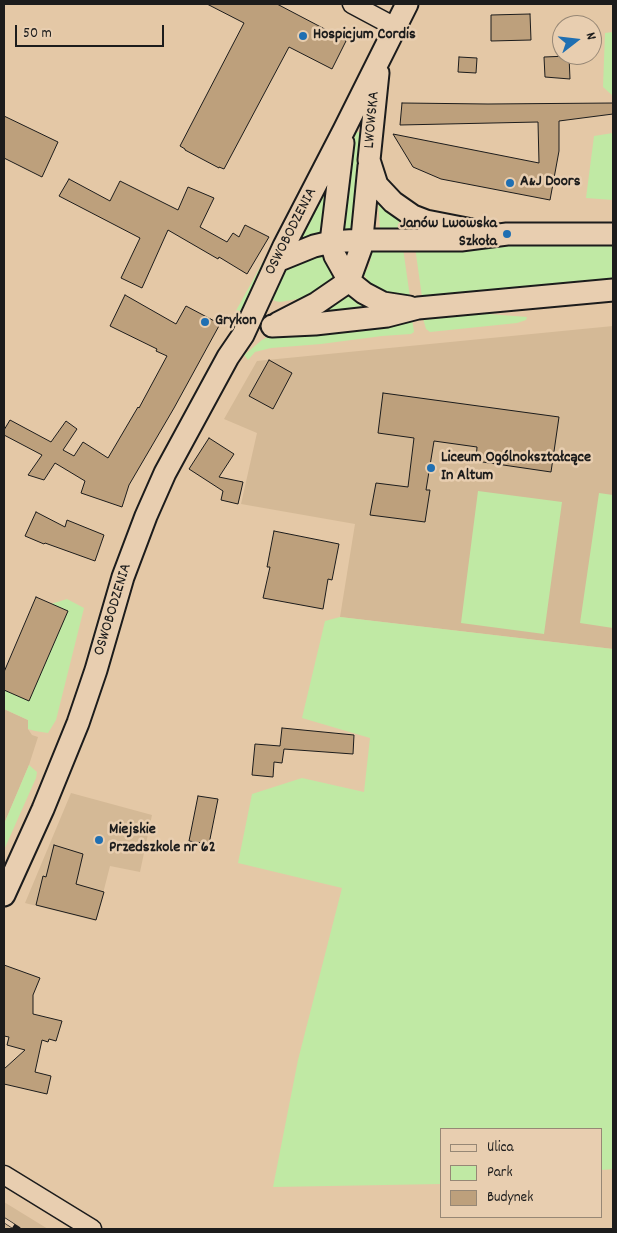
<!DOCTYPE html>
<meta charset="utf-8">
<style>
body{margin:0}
#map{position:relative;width:617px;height:1233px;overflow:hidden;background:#e4c8a6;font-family:Dekko,sans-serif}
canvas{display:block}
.frame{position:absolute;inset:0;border:5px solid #1c1c1c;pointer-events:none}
.legend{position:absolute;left:440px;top:1128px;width:162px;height:90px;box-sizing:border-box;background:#e8ceb0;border:1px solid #968775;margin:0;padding:6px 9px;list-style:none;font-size:15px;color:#1c1c1c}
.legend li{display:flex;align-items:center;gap:10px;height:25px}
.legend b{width:25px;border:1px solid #968775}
.north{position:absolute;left:552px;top:15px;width:50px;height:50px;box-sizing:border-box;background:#e8ceb0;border:1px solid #968775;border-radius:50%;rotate:74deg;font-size:14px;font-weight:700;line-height:20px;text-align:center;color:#1c1c1c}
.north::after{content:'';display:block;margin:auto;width:18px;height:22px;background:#1f6fb2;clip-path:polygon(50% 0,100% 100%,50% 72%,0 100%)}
.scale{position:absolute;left:15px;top:25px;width:149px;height:22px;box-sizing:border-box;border:2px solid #1c1c1c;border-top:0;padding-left:6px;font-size:15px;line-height:18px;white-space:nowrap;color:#1c1c1c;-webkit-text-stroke:4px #e8ceb0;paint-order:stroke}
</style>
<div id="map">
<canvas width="617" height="1233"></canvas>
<div class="frame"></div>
<ul class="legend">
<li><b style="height:6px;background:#e8ceb0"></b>Ulica</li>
<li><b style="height:14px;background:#c0e9a4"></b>Park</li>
<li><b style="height:14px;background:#bda07c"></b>Budynek</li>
</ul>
<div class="north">N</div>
<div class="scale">50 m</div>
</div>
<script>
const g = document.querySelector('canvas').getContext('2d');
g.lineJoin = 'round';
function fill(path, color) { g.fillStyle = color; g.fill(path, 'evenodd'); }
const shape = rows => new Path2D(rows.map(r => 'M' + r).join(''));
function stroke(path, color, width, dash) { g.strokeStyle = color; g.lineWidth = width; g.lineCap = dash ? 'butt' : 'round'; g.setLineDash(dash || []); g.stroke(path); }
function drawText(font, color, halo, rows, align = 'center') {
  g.font = font + ' Dekko,sans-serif'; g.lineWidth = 5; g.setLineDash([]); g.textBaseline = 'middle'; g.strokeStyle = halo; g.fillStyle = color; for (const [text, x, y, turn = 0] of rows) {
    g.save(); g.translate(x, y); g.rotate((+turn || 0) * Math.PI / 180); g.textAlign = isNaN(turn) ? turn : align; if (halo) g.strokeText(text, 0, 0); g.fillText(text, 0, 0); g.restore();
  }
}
fill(shape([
 [613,326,613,649,340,617,355,524,241,504,257,433,224,419,257,361],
 [4,709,28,720,28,729,32,735,38,737,29,765,4,824],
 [71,793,152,815,140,872,110,866,96,921,25,903],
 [4,1202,48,1229,4,1229]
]), '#d4b996');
fill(shape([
 [613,32,613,96,603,87,605,33],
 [356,132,358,132,363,133,358,177,354,231,343,233,350,158],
 [613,133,613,200,586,198,594,136],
 [329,174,324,233,294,242],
 [378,200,404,219,401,231,380,230],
 [274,242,277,244,237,318,233,316],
 [613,245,613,279,422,297,415,247],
 [403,248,410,297,387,293,369,282,364,275,369,266,373,249],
 [321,250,337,274,328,284,321,289,304,298,280,302,275,301,269,297,282,271,291,264],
 [346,291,373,308,320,315,318,311],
 [476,313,527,317,526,320,517,323,430,332,426,329,424,322,423,319,425,318],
 [412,319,414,332,411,334,382,336,321,344,271,348,255,352,248,360,244,355,262,340,274,334],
 [478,491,562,502,544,634,461,623],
 [599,493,613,495,613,628,580,623],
 [67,599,84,608,56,720,48,733,35,731,28,729,28,720,4,709,4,690,29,700,51,604],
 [340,617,613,649,613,1169,601,1170,601,1129,441,1129,441,1184,273,1187,298,1060,342,888,238,863,252,794,302,778,364,792,370,738,302,718,325,621],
 [29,765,37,772,36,778,4,850,4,824]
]), '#c0e9a4');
const building = shape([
 [207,4,277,4,338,36,338,37,346,41,332,69,289,47,224,169,219,167,219,168,185,150,185,149,180,146,244,23,207,4],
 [530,14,531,40,491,41,491,15,530,14],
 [569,56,570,79,545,77,544,57,569,56],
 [459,57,477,58,476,73,458,72,459,57],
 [402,103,488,104,613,103,613,114,559,121,559,151,550,200,441,179,413,167,393,134,539,163,538,122,400,125,402,103],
 [4,116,58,142,42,177,4,158,4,116],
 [69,179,110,201,120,181,178,210,188,187,214,198,200,227,227,242,233,233,239,237,245,225,269,237,247,274,219,257,218,259,168,230,142,288,121,278,140,238,59,196,69,179],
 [125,295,176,324,186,306,220,324,174,408,129,485,122,507,81,493,85,481,55,463,44,480,28,475,42,455,4,435,4,430,10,420,51,442,66,421,77,429,63,450,74,456,83,442,108,458,138,407,139,408,167,356,156,351,157,349,110,326,125,295],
 [269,360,292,373,273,409,249,396,269,360],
 [383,393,559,417,551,472,476,461,477,447,434,441,426,490,430,490,425,522,370,515,376,483,408,487,414,438,378,433,383,393],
 [209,438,234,454,219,477,243,482,238,504,221,500,223,491,189,469,209,438],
 [36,512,65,527,67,520,104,535,95,561,45,543,44,544,25,536,36,512],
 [274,531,339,544,332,580,328,579,323,609,263,598,270,567,267,567,274,531],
 [36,597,68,611,29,701,4,690,4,672,36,597],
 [282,728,354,735,353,754,284,749,282,763,274,762,273,777,252,775,255,744,280,746,282,728],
 [198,796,218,799,209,844,189,841,198,796],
 [54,845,83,854,76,884,104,892,96,920,36,905,43,876,46,877,54,845],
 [4,965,40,978,33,995,33,1014,62,1021,56,1041,49,1039,48,1042,42,1040,35,1072,51,1076,47,1094,4,1084,4,1069,25,1050,7,1045,9,1037,4,1036,4,965]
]);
fill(building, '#bda07c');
stroke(building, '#1c1c1c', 1);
const minor = shape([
 [352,4,395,27],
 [4,1175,92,1229]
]);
const tertiary = shape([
 [378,73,369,160,377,185,393,202,413,216,426,221,472,230],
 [343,143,331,242,335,256,349,281,364,293,383,303,409,307],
 [277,261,314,246,331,242,361,240,461,240,507,234,613,234],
 [278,323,317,303,349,281,361,248,369,166],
 [272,326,315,324,387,316,418,308,613,290],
 [4,895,43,809,78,723,96,670,123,577,146,516,165,473,228,357,243,335,284,246,344,130,407,4]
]);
stroke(minor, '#1c1c1c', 21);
stroke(tertiary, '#1c1c1c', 25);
stroke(minor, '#e8ceb0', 18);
stroke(tertiary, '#e8ceb0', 21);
const rail = shape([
 [4,1220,18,1229]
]);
stroke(rail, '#1c1c1c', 5.5);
stroke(rail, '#e8ceb0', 4, [11]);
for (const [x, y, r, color] of [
 [303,36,5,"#1f6fb2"],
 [510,183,5,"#1f6fb2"],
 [507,234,5,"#1f6fb2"],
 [205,322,5,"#1f6fb2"],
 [431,468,5,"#1f6fb2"],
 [99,840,5,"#1f6fb2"]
]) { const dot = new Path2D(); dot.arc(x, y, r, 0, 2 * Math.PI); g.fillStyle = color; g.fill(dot); stroke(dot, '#e8ceb0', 2); }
drawText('bold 16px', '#1c1c1c', '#e8ceb0', [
 ["Hospicjum Cordis",313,36],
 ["A&J Doors",520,183],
 ["Janów Lwowska",497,225,"right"],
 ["Szkoła",497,243,"right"],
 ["Grykon",215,322],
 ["Liceum Ogólnokształcące",441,459],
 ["In Altum",441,477],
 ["Miejskie",109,831],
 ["Przedszkole nr 62",109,849]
], 'left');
drawText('16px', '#1c1c1c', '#e8ceb0', [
 ["LWOWSKA",373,120,-85],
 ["OSWOBODZENIA",292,232,-63],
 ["OSWOBODZENIA",114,610,-73]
]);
</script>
